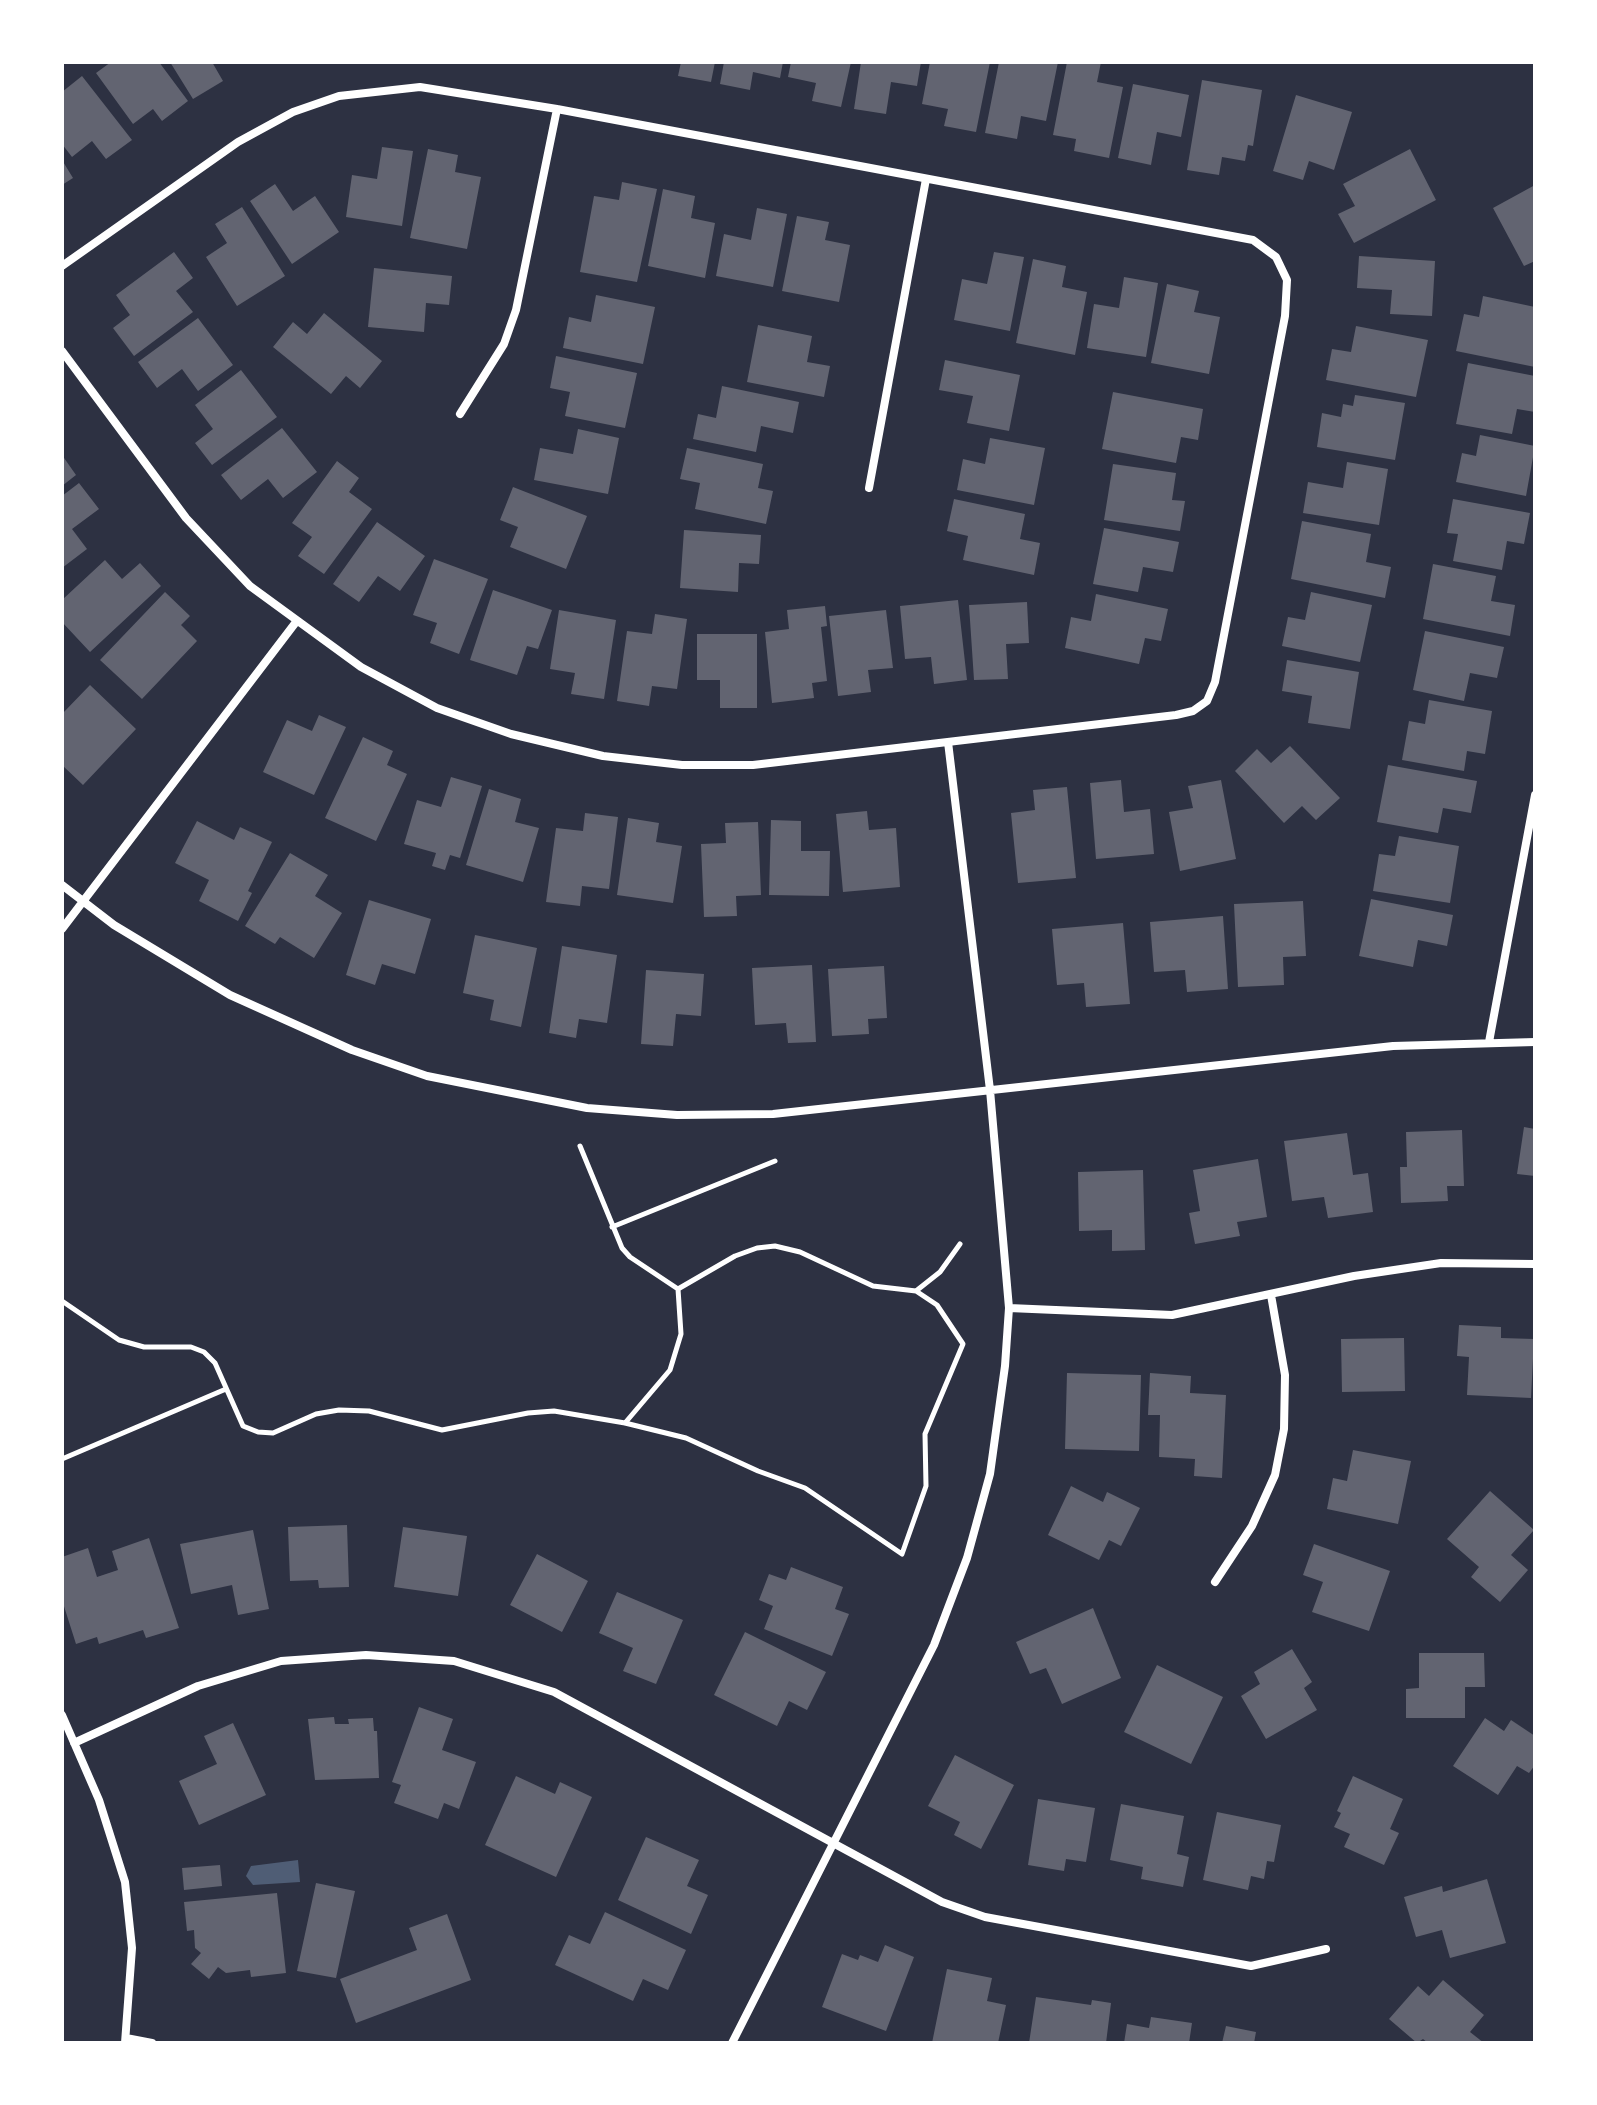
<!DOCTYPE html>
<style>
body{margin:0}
#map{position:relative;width:1597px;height:2105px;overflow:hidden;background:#2d3142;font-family:"Open Sans",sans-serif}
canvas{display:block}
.frame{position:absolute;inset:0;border:64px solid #fff;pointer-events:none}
</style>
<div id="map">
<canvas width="1597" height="2105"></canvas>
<div class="frame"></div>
</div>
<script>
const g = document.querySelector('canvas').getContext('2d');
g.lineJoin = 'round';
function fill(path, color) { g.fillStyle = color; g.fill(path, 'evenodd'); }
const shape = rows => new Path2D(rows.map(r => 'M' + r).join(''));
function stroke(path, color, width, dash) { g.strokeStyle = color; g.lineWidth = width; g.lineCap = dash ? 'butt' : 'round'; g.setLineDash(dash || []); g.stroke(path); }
fill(shape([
 [298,1860,300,1882,253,1885,246,1876,251,1866]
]), '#4f5d75');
fill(shape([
 [111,62,159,62,188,101,162,121,153,109,133,124,96,73],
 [170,62,212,62,223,81,193,99],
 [681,62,715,62,711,82,678,76],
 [724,62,783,62,780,78,753,72,750,90,720,84],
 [791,62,851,62,841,107,812,101,816,83,788,77],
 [861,62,921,62,917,86,891,82,886,114,854,109],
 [930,62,990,62,976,132,944,126,948,109,922,104],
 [999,62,1058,62,1046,121,1021,116,1017,139,985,133],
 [1067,62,1101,62,1097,82,1123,87,1109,158,1074,151,1076,139,1053,135],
 [82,76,132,140,106,159,92,141,72,157,62,144,62,92],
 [1202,80,1262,90,1253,146,1248,145,1245,161,1222,157,1219,175,1187,170],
 [1133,84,1189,95,1181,137,1157,132,1151,165,1118,158],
 [1296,95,1352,112,1334,170,1309,161,1303,180,1273,171],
 [382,147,413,151,402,226,346,217,352,175,377,179],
 [428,149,458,155,455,172,481,177,467,249,410,238],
 [1410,149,1436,200,1354,243,1338,214,1355,206,1343,184],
 [62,160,73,178,62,185],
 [622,182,657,189,637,282,580,272,594,196,619,200],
 [275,184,293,211,315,196,339,232,292,264,250,201],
 [1535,185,1535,261,1524,266,1493,208],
 [663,189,695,196,691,218,715,223,705,278,648,266],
 [242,207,285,276,237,306,206,257,227,243,215,224],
 [757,208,787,214,773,287,716,276,724,234,751,240],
 [797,216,829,222,825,240,850,245,839,302,782,291],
 [174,252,193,278,176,291,193,312,134,356,113,328,130,315,116,295],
 [994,252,1024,257,1010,331,954,320,962,279,987,284],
 [1359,256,1435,261,1432,316,1390,314,1392,290,1357,288],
 [1033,259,1066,266,1062,287,1087,292,1075,355,1016,343],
 [374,268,452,276,449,305,426,303,424,332,368,327],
 [1124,277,1158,283,1146,357,1087,348,1094,304,1119,308],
 [1167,284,1199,291,1194,312,1220,317,1209,374,1151,363],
 [596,295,655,307,643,364,563,348,569,317,591,322],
 [1483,296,1535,307,1535,367,1456,351,1464,314,1479,317],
 [324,313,382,361,360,388,346,376,331,394,273,347,293,322,307,334],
 [198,318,233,365,198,391,182,369,157,388,138,362],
 [758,325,812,336,807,362,830,366,824,397,747,382],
 [1356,326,1428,340,1416,397,1326,380,1332,349,1351,352],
 [556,356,637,373,625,428,565,416,570,392,550,388],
 [945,360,1020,375,1009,431,967,423,973,396,939,390],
 [1468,363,1535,376,1535,412,1517,409,1512,434,1456,424],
 [241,370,277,417,212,465,195,443,213,429,195,405],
 [722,386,799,402,793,433,761,426,756,452,693,439,698,414,716,418],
 [1113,392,1203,409,1198,440,1181,437,1176,463,1102,449],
 [1355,395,1405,403,1395,460,1317,447,1322,413,1341,417,1343,404,1353,406],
 [282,428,317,472,283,498,268,479,241,500,221,475],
 [578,429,619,438,608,494,534,480,540,448,573,454],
 [1480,435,1535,446,1526,496,1456,482,1462,453,1476,456],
 [990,438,1045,448,1034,505,957,490,963,459,985,464],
 [687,448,763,464,758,488,773,491,766,524,695,509,700,483,680,479],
 [62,455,76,475,62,486],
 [337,461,359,478,349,492,372,509,324,574,298,556,312,537,292,523],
 [1347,462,1388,469,1379,525,1303,513,1308,482,1343,488],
 [1113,464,1176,473,1172,500,1185,501,1180,531,1104,520],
 [79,483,99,509,72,529,87,549,62,568,62,496],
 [513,487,587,516,566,569,510,547,518,527,500,520],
 [954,499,1025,514,1020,539,1040,543,1034,575,963,560,968,536,947,531],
 [1453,499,1530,513,1524,544,1507,541,1502,570,1453,561,1458,534,1447,533],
 [1302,521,1371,534,1366,562,1391,567,1385,598,1291,579],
 [377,522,425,556,400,591,378,576,359,602,333,584],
 [1104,528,1179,542,1173,572,1143,567,1138,592,1093,584],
 [684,530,761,535,759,564,739,563,738,592,680,588],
 [434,559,488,579,459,654,430,643,437,623,413,615],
 [105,560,122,579,140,563,161,586,90,652,62,622,62,600],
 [1433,564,1496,576,1491,601,1515,605,1510,636,1423,619],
 [493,590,552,610,538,649,527,646,517,675,470,660],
 [165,592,190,616,181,625,197,641,142,699,100,660],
 [1311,592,1372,605,1360,662,1282,646,1288,617,1305,620],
 [1096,594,1168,609,1161,641,1145,638,1139,664,1065,648,1071,617,1091,621],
 [958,600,967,680,934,684,931,657,905,659,900,606],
 [1027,602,1029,643,1006,644,1008,679,974,680,969,605],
 [825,606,827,626,821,627,827,681,812,683,814,698,772,703,765,632,789,629,787,610],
 [559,610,616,620,604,699,571,694,575,673,550,669],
 [886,610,893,668,868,670,871,692,838,696,829,616],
 [655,614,687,619,677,689,652,686,649,706,617,701,627,631,652,634],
 [1425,631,1504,647,1497,678,1470,673,1464,701,1413,690],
 [697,634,757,634,757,708,720,708,720,680,697,680],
 [1287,660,1359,672,1350,729,1308,723,1312,696,1282,691],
 [90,685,136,729,83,785,62,765,62,714],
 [1429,700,1492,711,1485,754,1467,751,1464,771,1402,760,1409,721,1425,724],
 [319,715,346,727,314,795,263,772,287,720,312,731],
 [363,737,393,751,387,765,407,774,376,841,325,818],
 [1290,746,1340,798,1316,820,1302,806,1284,823,1235,771,1257,749,1271,763],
 [1388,765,1477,781,1471,813,1443,808,1438,833,1377,822],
 [451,777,482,786,460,858,450,855,445,870,432,866,436,853,404,844,417,800,441,807],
 [1121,780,1124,812,1150,809,1154,854,1096,859,1090,783],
 [1221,780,1236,859,1180,871,1169,812,1193,808,1188,786],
 [1067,787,1076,878,1018,883,1011,813,1035,810,1033,790],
 [489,789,521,799,515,822,539,828,523,882,466,865],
 [867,811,869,830,896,828,900,887,843,892,836,814],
 [585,813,618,817,609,889,582,886,580,906,546,902,556,828,583,831],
 [628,818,659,823,656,842,682,846,673,903,617,895],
 [771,820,801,821,801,851,830,851,829,896,769,895],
 [197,821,234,840,240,827,272,842,248,891,252,893,238,921,199,901,209,880,175,863],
 [758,822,761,895,736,896,737,916,704,917,701,844,726,843,725,823],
 [1399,836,1459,846,1450,903,1373,891,1379,854,1395,856],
 [290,853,328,875,315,896,342,913,314,958,280,937,275,944,245,926],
 [1371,899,1453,915,1447,946,1418,940,1413,967,1359,956],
 [369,900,431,919,415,974,382,964,375,985,346,975],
 [1303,901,1306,956,1283,957,1284,985,1238,987,1234,904],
 [1223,916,1228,989,1187,992,1185,970,1154,972,1150,922],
 [1123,923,1130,1004,1086,1007,1084,983,1057,985,1052,929],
 [475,935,537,948,521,1027,490,1020,494,1000,463,993],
 [562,946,617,955,607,1023,579,1019,576,1038,549,1033],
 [812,965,816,1042,788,1043,786,1023,755,1025,752,968],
 [884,966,887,1018,868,1019,869,1034,832,1036,828,969],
 [646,970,704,974,701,1016,676,1014,673,1046,641,1044],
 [1524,1127,1535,1129,1535,1176,1517,1174],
 [1462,1130,1464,1186,1447,1186,1448,1201,1401,1203,1400,1167,1407,1167,1406,1132],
 [1347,1133,1353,1175,1368,1173,1373,1212,1328,1218,1324,1197,1292,1201,1284,1141],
 [1258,1159,1267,1217,1237,1222,1240,1236,1195,1244,1189,1213,1200,1211,1193,1170],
 [1143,1170,1145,1250,1112,1251,1112,1230,1079,1231,1078,1172],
 [1459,1325,1501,1327,1501,1338,1534,1339,1531,1398,1467,1395,1469,1357,1457,1356],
 [1404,1338,1405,1391,1342,1392,1341,1339],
 [1067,1373,1141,1375,1139,1451,1065,1449],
 [1150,1373,1191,1376,1190,1393,1226,1395,1222,1478,1194,1476,1195,1459,1159,1457,1160,1415,1148,1415],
 [1353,1450,1411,1461,1398,1524,1327,1509,1333,1478,1347,1481],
 [1071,1486,1103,1502,1107,1492,1140,1508,1121,1546,1109,1540,1099,1560,1048,1535],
 [1490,1491,1534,1530,1511,1555,1528,1570,1500,1602,1471,1577,1479,1567,1447,1539],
 [347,1525,349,1587,319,1588,318,1580,290,1581,288,1527],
 [403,1527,467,1536,458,1596,394,1587],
 [253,1530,269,1609,238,1615,232,1585,191,1594,180,1544],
 [149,1538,179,1628,146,1638,143,1630,99,1644,97,1637,76,1644,62,1600,62,1557,88,1548,97,1577,118,1570,112,1551],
 [1314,1544,1390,1571,1369,1631,1312,1612,1323,1582,1303,1575],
 [537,1554,588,1581,562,1632,510,1605],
 [791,1567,843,1587,835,1609,849,1614,832,1656,764,1629,773,1606,759,1600,769,1574,786,1580],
 [617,1592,683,1620,656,1684,623,1671,633,1648,599,1633],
 [1093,1608,1121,1678,1062,1704,1046,1668,1030,1674,1016,1642],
 [745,1632,826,1672,807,1710,789,1701,777,1726,714,1695],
 [1292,1649,1312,1682,1304,1688,1317,1710,1266,1739,1241,1696,1260,1684,1254,1672],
 [1419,1653,1484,1653,1485,1687,1465,1687,1465,1718,1406,1718,1406,1689,1419,1688],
 [1157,1665,1223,1697,1191,1764,1124,1732],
 [419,1707,453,1719,442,1750,476,1762,459,1809,444,1803,438,1819,394,1803,401,1785,392,1782],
 [334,1717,335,1724,349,1724,348,1719,373,1718,374,1731,377,1731,379,1778,315,1780,308,1719],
 [1485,1718,1504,1731,1511,1720,1535,1736,1535,1765,1529,1773,1517,1766,1498,1795,1453,1766],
 [233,1723,266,1795,199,1825,179,1781,217,1764,204,1736],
 [955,1755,1014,1785,981,1849,954,1835,960,1822,928,1806],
 [516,1776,555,1794,560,1782,592,1797,556,1877,485,1845],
 [1353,1776,1403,1799,1390,1829,1399,1833,1384,1865,1344,1847,1350,1834,1334,1827,1341,1813,1337,1811],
 [1038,1799,1095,1808,1086,1862,1066,1859,1064,1871,1028,1865],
 [1121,1804,1184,1816,1177,1854,1189,1857,1183,1887,1141,1879,1143,1867,1110,1860],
 [1217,1812,1281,1825,1274,1862,1267,1861,1264,1879,1251,1876,1248,1890,1203,1880],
 [646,1837,699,1860,687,1886,708,1895,691,1934,618,1900],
 [220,1865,222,1886,184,1890,182,1868],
 [1487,1879,1506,1943,1450,1958,1442,1930,1416,1937,1404,1897,1442,1886,1443,1892],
 [316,1883,355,1891,336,1978,297,1971],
 [277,1893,286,1973,251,1977,250,1970,226,1973,218,1967,209,1979,191,1964,201,1953,195,1948,194,1930,187,1931,184,1902],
 [605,1912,686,1950,668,1990,643,1979,633,2001,555,1965,569,1935,590,1944],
 [447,1914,471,1980,356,2023,340,1979,417,1950,409,1928],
 [885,1945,914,1957,886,2031,822,2007,842,1954,858,1960,860,1955,878,1962],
 [947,1969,992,1978,987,2001,1006,2005,998,2043,932,2043],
 [1443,1980,1484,2015,1470,2032,1484,2043,1428,2043,1423,2039,1417,2043,1389,2019,1418,1986,1429,1996],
 [1036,1997,1091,2005,1092,2000,1111,2003,1106,2043,1029,2043],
 [1151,2017,1192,2023,1189,2043,1124,2043,1127,2024,1149,2028],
 [1226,2026,1256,2032,1254,2043,1222,2043]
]), '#626471');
stroke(shape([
 [580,1146,622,1248,630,1257,678,1289],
 [612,1227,775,1161],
 [916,1291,940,1272,960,1244],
 [62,1301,119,1340,144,1347,191,1347,204,1352,215,1363,243,1426,258,1432,273,1433,316,1414,339,1410,369,1411,442,1430,528,1413,554,1411,625,1423,686,1438,758,1471,805,1488,902,1554,926,1486,925,1434,963,1344,937,1305,916,1291,873,1286,800,1252,775,1246,757,1248,735,1256,678,1289,681,1334,670,1370,625,1423],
 [62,1459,226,1389]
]), '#fff', 5);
stroke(shape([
 [62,266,238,142,293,112,339,96,420,87,557,109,1253,240,1276,257,1287,280,1285,316,1215,682,1207,701,1193,711,1176,715,753,765,682,765,603,756,511,734,437,708,361,667,250,586,186,518,62,351],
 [460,414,504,344,516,310,557,109],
 [869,488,926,179],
 [62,885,114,925,230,995,352,1050,427,1076,587,1108,677,1115,773,1114,1393,1046,1535,1042],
 [62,929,296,622],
 [1489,1042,1535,795],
 [1009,1308,1172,1315,1354,1276,1441,1263,1535,1264],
 [1215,1582,1252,1526,1275,1475,1284,1429,1285,1375,1271,1295],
 [62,1715,99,1800,125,1882,132,1948,125,2043],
 [74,1743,198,1686,281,1661,366,1655,454,1661,554,1692,942,1902,985,1917,1251,1966,1326,1949],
 [126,2038,152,2043],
 [732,2043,934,1645,967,1558,990,1474,1005,1366,1009,1308,990,1090,948,742]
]), '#fff', 8);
</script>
